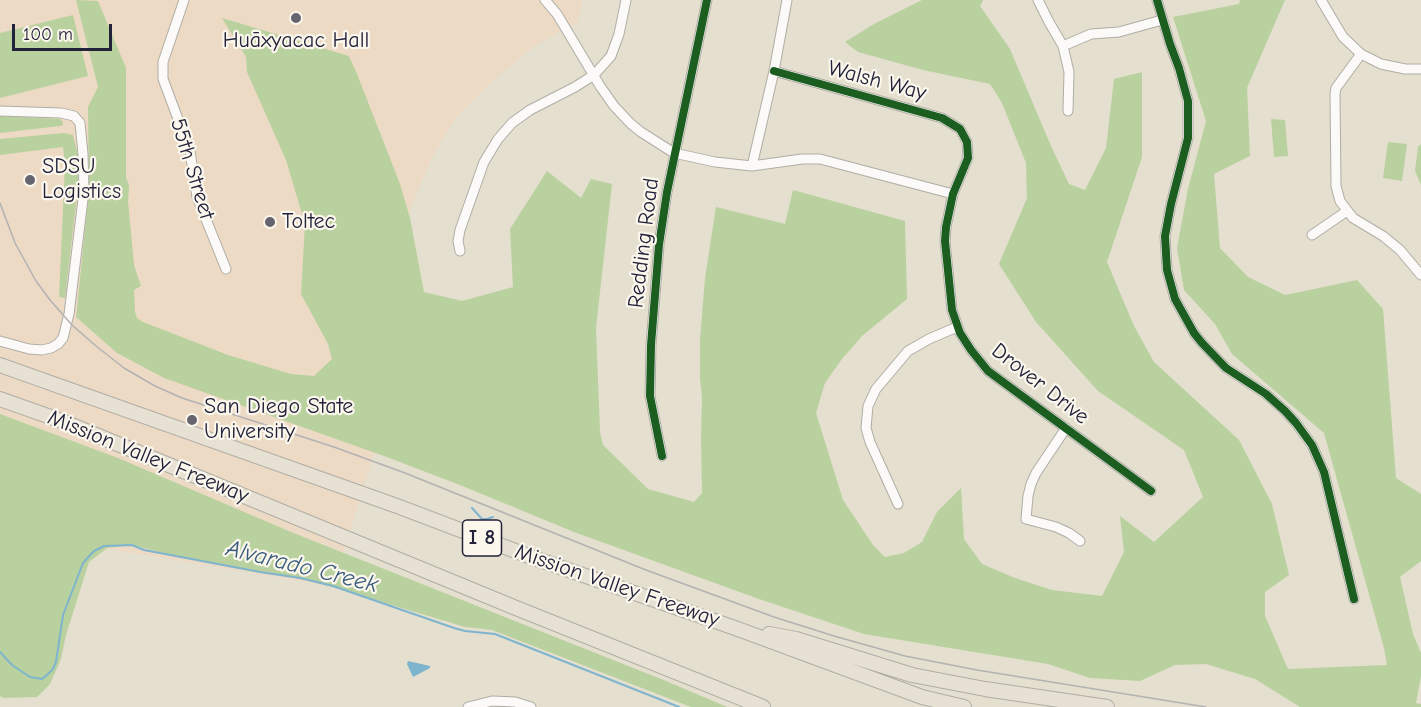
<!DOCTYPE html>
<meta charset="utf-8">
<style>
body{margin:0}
#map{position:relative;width:1421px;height:707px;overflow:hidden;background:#e4dfce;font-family:"Comic Neue",sans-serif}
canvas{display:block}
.scale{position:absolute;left:12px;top:24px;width:100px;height:27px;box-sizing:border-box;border:3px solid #22223b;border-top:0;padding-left:8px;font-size:18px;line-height:21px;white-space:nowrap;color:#22223b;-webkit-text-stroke:4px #fbf7ec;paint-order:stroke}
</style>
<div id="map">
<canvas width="1421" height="707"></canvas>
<div class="scale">100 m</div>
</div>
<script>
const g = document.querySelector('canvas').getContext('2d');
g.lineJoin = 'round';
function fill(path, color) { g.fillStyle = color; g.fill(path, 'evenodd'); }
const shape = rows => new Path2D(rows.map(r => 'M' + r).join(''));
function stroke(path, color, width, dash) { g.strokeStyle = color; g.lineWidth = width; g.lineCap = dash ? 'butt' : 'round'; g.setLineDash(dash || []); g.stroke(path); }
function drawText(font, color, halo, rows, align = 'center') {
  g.font = font + ' "Comic Neue",sans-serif'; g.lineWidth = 4.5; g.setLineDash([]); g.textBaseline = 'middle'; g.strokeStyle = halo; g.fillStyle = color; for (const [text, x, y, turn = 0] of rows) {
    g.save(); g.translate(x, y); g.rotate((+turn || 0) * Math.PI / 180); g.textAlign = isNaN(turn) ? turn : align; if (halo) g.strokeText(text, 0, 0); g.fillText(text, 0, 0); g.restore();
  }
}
fill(shape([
 [0,0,583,0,577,23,536,45,488,85,456,117,433,156,411,206,410,218,424,292,333,586,107,549,89,562,66,635,61,659,50,684,37,697,3,698,0,696]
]), '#ecdac5');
fill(shape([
 [76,0,98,1,126,68,126,178,129,185,128,201,134,265,141,286,134,290,135,312,137,318,143,322,228,355,291,374,314,376,332,359,328,344,301,294,305,224,286,160,247,72,246,57,222,18,349,56,357,74,400,184,410,218,424,292,462,301,513,287,510,229,547,171,581,198,591,179,612,184,596,328,600,432,603,445,648,489,694,502,702,493,701,440,702,398,700,377,700,339,705,278,716,207,785,224,793,190,905,221,907,299,862,336,842,359,825,383,816,413,843,500,873,545,885,557,904,553,922,542,937,512,961,488,964,539,982,564,1015,578,1052,590,1102,596,1124,552,1120,516,1154,542,1203,497,1184,450,1098,391,1036,322,999,264,1027,198,1026,163,1002,103,990,84,923,70,858,52,845,42,874,24,922,0,983,0,980,6,1010,49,1051,146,1069,184,1085,190,1106,148,1114,79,1142,72,1142,157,1107,262,1134,326,1154,362,1239,440,1272,504,1289,575,1265,592,1265,616,1288,669,1387,665,1384,648,1324,433,1232,354,1215,324,1184,290,1177,248,1188,189,1206,121,1173,17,1239,4,1240,0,1285,0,1247,88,1250,156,1214,174,1220,248,1248,277,1285,295,1357,280,1383,309,1396,478,1421,494,1421,561,1400,577,1413,634,1421,653,1421,676,1416,703,1421,704,1421,707,1300,707,1255,679,1206,664,1175,665,1140,681,1090,678,1048,664,864,634,759,599,574,532,460,485,384,456,164,378,117,353,76,317,89,191,88,107,98,87],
 [73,15,88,76,0,98,0,33],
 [0,116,60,119,63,122,63,125,60,126,0,133],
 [1271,119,1285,120,1288,156,1274,157],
 [64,133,73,135,78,156,78,186,65,298,59,297,65,165,63,147,0,155,0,139],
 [1388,142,1407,144,1402,181,1383,178],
 [1421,144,1421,185,1415,171,1418,147],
 [0,414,118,458,291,532,666,681,727,707,691,707,492,630,465,627,312,581,175,556,132,545,107,548,89,562,66,635,61,659,50,684,37,697,3,698,0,696]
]), '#b9d19e');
fill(shape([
 [408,661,430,666,430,668,413,677,407,664]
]), '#7eb4cd');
stroke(shape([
 [472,508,482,519,487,519,493,517],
 [0,652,12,665,30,677,42,679,48,674,53,669,56,662,63,615,83,563,94,551,104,546,132,545,144,550,260,572,300,578,333,586,454,628,465,631,495,634,679,707]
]), '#7eb4cd', 2);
const minor = shape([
 [184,0,163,62,163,79,190,151,197,197,226,269],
 [545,0,557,14,600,86,614,106,631,124,641,132,674,153,715,162,752,166,802,159,820,159,953,194],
 [1038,0,1049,22,1063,46,1069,72,1068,111],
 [1157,0,1170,44,1179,68,1188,101,1188,138,1171,204,1165,236,1167,270,1175,299,1194,333,1202,343,1226,368,1266,394,1285,411,1296,423,1312,445,1324,472,1354,599],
 [1321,0,1343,37,1361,54,1381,64,1405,69,1421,69],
 [1063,46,1091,34,1119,32,1162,20],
 [1361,54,1336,88,1335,94,1336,186,1340,201,1353,218,1383,236,1400,250,1421,275],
 [774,71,942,118,960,129,967,142,968,158,953,194,946,227,945,241,952,310,960,333,971,350,988,371,1151,491],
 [0,111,61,113,74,116,80,123,83,154,84,191,69,314,63,338,58,344,51,348,42,350,29,349,0,341],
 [752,166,774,71,787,0],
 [1312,235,1347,211],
 [460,251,458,241,460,230,484,162,498,139,512,123,530,110,575,87,594,75,611,56,619,34,626,0],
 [1066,428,1036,473,1031,484,1028,496,1026,519,1056,527,1069,533,1080,541],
 [662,456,650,396,651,345,659,245,667,192,707,0],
 [898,504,870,442,866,428,868,406,876,389,908,351,929,339,957,327],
 [468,707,492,701,515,702,531,707]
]);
const highway = shape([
 [0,365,397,506,534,558,735,628,922,697,964,707],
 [0,399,62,421,516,608,763,707],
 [769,634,796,639,912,675,985,689,1107,707]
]);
stroke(minor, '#b0ada5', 11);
stroke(highway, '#b0ada5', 16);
stroke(minor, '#fbfaf8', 9);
stroke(highway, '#e6e1d3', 14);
stroke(shape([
 [0,203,15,243,36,281,50,300,72,325,96,346,124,368,155,386,182,398,334,447,405,473,646,570,774,617,834,636,905,656,977,670,1206,707]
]), '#b3b2b3', 1.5);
stroke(shape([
 [1157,0,1170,44,1179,68,1188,101,1188,138,1171,204,1165,236,1167,270,1175,299,1194,333,1202,343,1226,368,1266,394,1285,411,1296,423,1312,445,1324,472,1354,599],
 [774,71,942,118,960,129,967,142,968,158,953,194,946,227,945,241,952,310,960,333,971,350,988,371,1151,491],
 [662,456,650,396,651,345,659,245,667,192,707,0]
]), '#1b5e20', 8);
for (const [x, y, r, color] of [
 [296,18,6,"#66646e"],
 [30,180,6,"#66646e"],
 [270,222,6,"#66646e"],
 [192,420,6,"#66646e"]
]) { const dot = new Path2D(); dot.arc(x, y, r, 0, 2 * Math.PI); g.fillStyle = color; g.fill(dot); stroke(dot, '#fbf7ec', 2); }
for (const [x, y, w] of [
 [482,538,39]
]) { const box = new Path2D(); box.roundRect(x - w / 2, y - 18, w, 36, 4.5); g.fillStyle = '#fbf7ec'; g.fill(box); stroke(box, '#22223b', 1.5); }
drawText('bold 21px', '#22223b', null, [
 ["I 8",482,538]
]);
drawText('22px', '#22223b', '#fbf7ec', [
 ["Huāxyacac Hall",296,41,"center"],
 ["SDSU",42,167],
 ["Logistics",42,192],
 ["Toltec",282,222],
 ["San Diego State",204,407],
 ["University",204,432]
], 'left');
drawText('22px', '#22223b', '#fbf7ec', [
 ["Walsh Way",877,81,15],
 ["55th Street",192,169,73],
 ["Redding Road",644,243,-83],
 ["Drover Drive",1040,384,38],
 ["Mission Valley Freeway",148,457,22],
 ["Mission Valley Freeway",617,586,19]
]);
drawText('italic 24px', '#385c7d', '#fbf7ec', [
 ["Alvarado Creek",302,567,14]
]);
</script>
